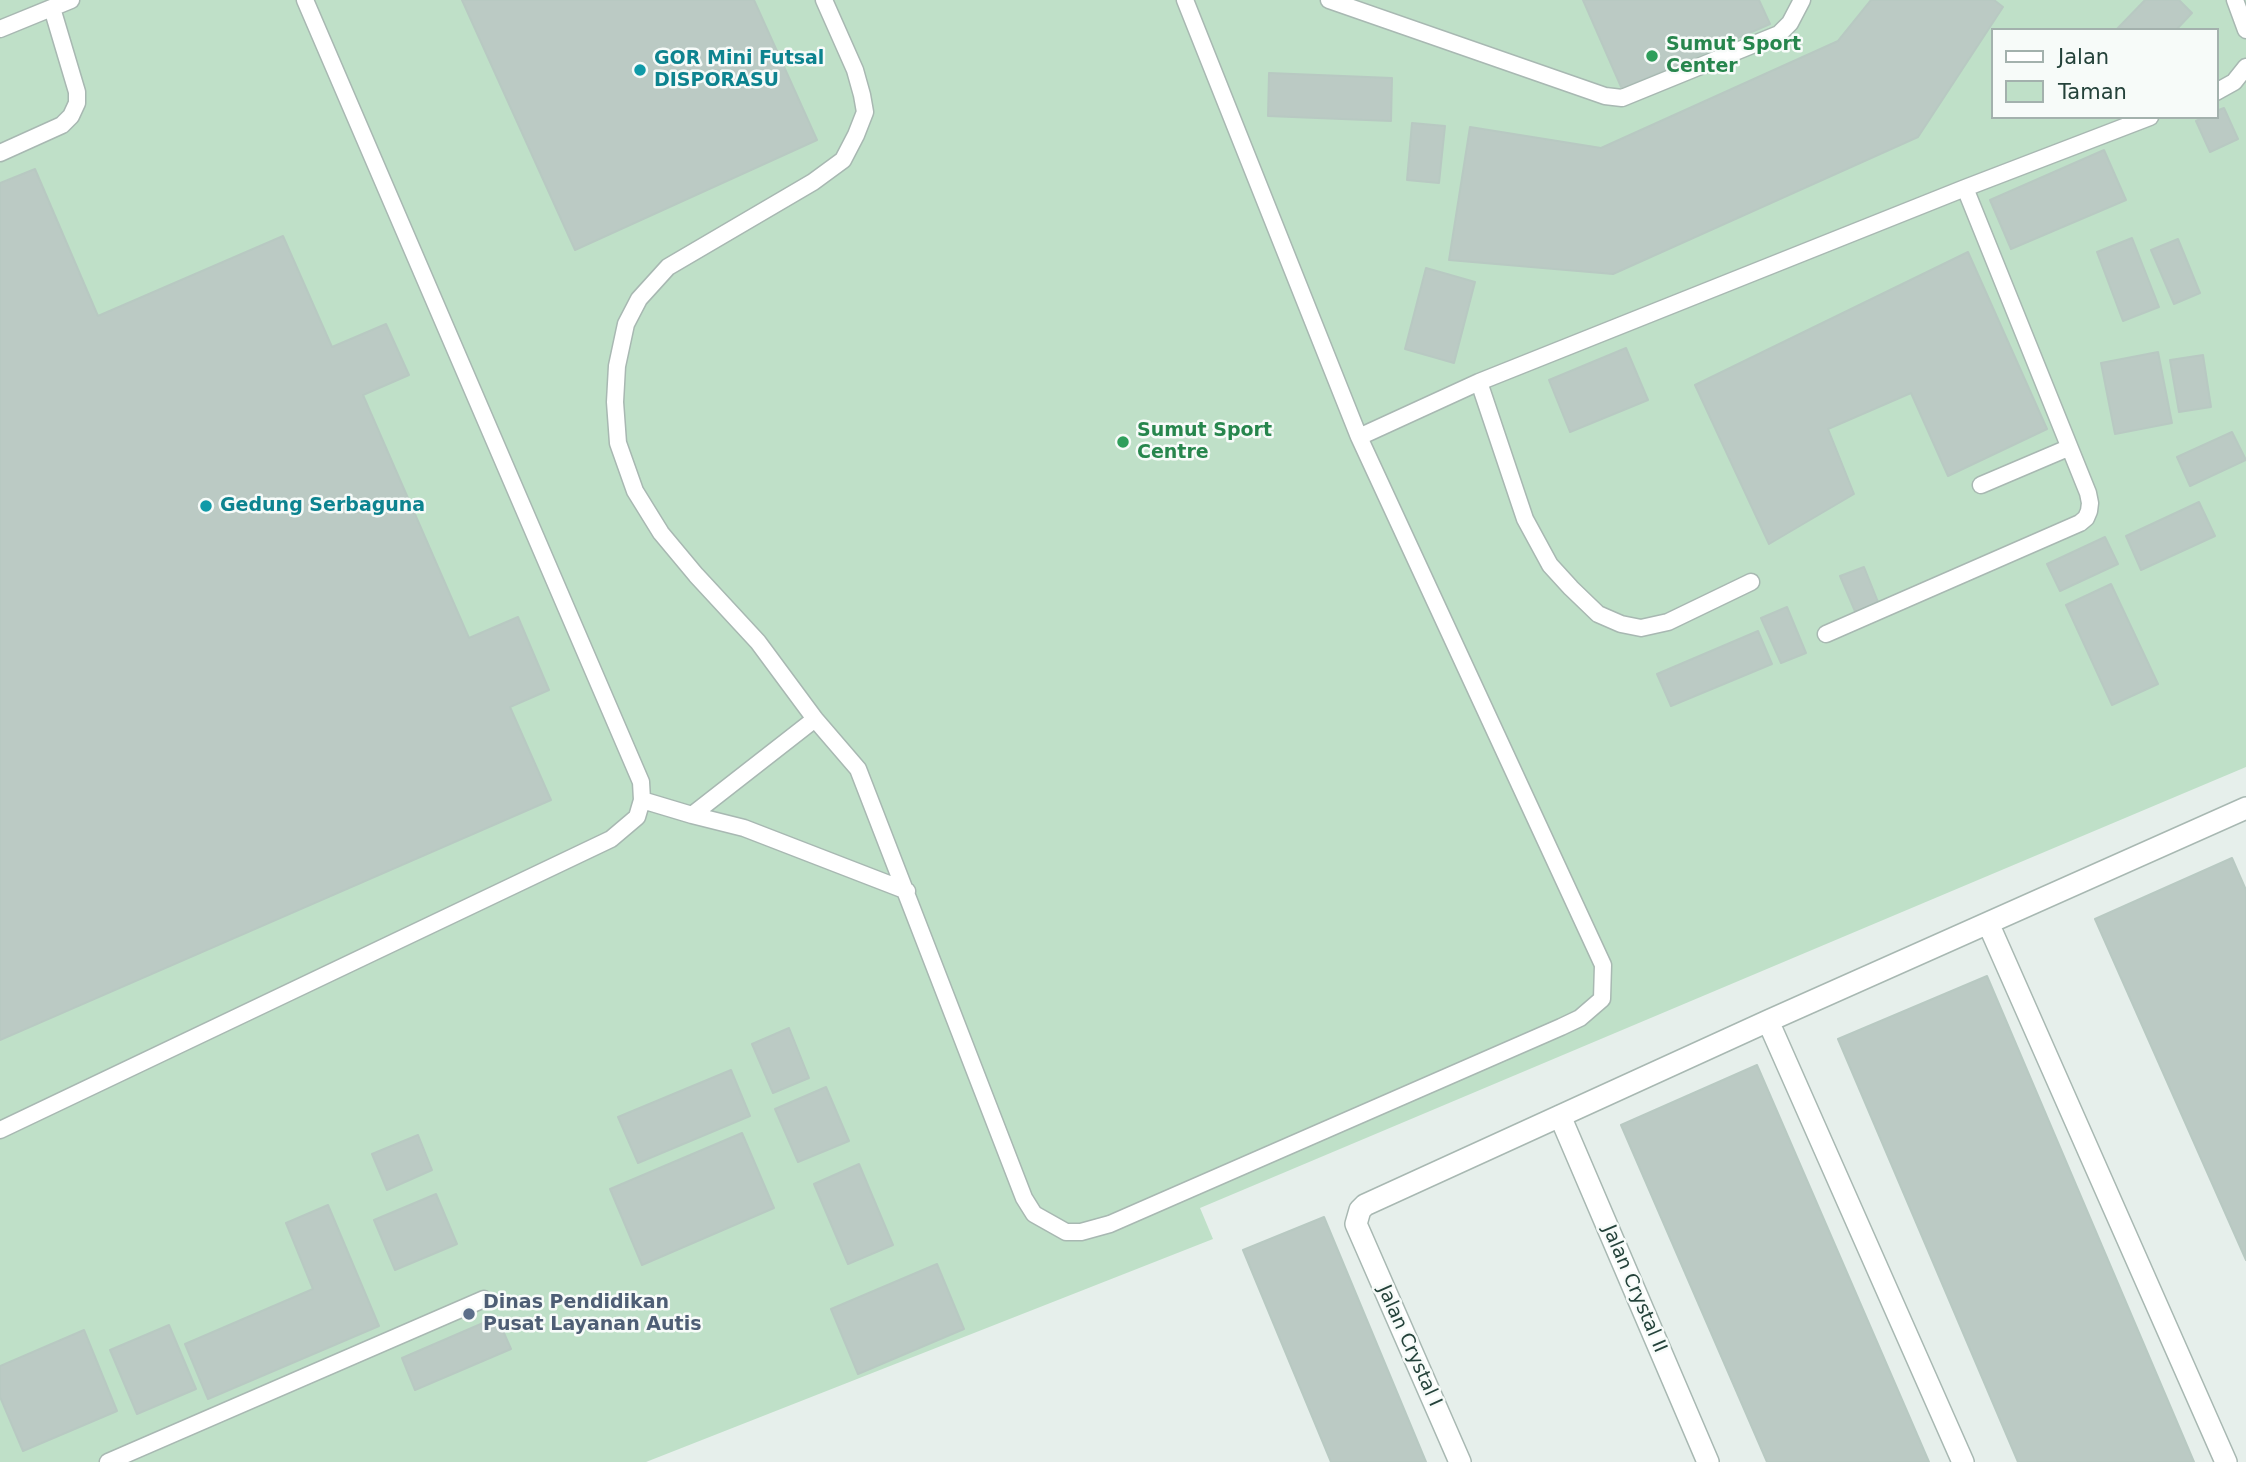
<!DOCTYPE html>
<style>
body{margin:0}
#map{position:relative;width:2246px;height:1462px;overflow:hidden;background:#e6efeb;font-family:"DejaVu Sans",sans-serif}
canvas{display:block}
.legend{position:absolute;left:1991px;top:28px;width:228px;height:91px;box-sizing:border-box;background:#f7fbf9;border:2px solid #a3b1ad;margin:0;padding:9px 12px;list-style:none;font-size:21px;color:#24423a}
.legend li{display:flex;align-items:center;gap:14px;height:35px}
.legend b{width:35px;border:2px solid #a3b1ad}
</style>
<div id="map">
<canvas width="2246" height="1462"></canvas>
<ul class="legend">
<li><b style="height:9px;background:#fff"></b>Jalan</li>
<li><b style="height:19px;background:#bfe0c8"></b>Taman</li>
</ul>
</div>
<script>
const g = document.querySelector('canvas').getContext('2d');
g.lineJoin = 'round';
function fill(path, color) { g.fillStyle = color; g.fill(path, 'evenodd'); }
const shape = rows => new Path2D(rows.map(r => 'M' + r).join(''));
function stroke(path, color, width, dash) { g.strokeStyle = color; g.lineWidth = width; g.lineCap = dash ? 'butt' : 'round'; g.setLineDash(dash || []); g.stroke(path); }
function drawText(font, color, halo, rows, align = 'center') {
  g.font = font + ' "DejaVu Sans",sans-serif'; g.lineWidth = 5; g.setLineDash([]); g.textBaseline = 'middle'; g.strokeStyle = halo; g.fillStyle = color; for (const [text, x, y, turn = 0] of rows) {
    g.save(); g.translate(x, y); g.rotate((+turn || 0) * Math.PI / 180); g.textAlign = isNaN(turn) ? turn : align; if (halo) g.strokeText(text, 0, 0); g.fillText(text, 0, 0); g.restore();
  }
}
fill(shape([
 [0,0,2246,0,2246,767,1200,1208,1213,1239,646,1462,0,1462],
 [1992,30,2216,30,2216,117,1992,117]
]), '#bfe0c8');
const building = shape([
 [462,0,754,0,817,140,575,250,462,0],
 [1583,0,1759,0,1770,24,1622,89,1583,0],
 [1871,0,1994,0,2003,7,1918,137,1613,274,1449,260,1470,127,1601,148,1838,41,1871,0],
 [2145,0,2179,0,2192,13,2176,30,2116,30,2145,0],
 [1269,73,1392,78,1391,121,1268,116,1269,73],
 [2224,108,2238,139,2210,152,2196,121,2204,117,2216,117,2216,111,2224,108],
 [1412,123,1445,126,1439,183,1407,180,1412,123],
 [2104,150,2126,200,2011,249,1990,200,2104,150],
 [35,169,98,316,283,236,332,347,386,324,409,375,363,395,469,638,518,617,549,690,510,707,551,800,0,1040,0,183,35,169],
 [2132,238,2159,307,2123,321,2097,252,2132,238],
 [2178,239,2200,293,2174,304,2151,250,2178,239],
 [1968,252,2047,429,1948,476,1911,393,1828,429,1854,494,1769,544,1695,385,1968,252],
 [1426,268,1475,282,1454,363,1405,349,1426,268],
 [1626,348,1648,400,1570,432,1549,380,1626,348],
 [2158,352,2172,423,2115,434,2101,363,2158,352],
 [2203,355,2211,407,2179,412,2170,360,2203,355],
 [2232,432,2246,460,2190,486,2177,457,2232,432],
 [2199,502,2215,536,2141,570,2126,536,2199,502],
 [2105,537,2118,564,2060,591,2047,564,2105,537],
 [1864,567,1880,607,1857,616,1840,576,1864,567],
 [2111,584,2158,684,2112,705,2066,605,2111,584],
 [1787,607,1806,653,1781,663,1761,618,1787,607],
 [1758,631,1772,664,1671,706,1657,674,1758,631],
 [2232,858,2246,890,2246,1260,2095,919,2232,858],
 [1987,976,2194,1462,2018,1462,1838,1039,1987,976],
 [789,1028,809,1078,773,1093,752,1044,789,1028],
 [1757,1065,1929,1462,1767,1462,1621,1125,1757,1065],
 [731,1070,750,1116,638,1163,618,1117,731,1070],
 [826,1087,849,1141,798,1162,775,1109,826,1087],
 [742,1133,774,1208,642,1265,610,1189,742,1133],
 [418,1135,432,1170,387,1190,372,1154,418,1135],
 [859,1164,893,1245,848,1264,814,1184,859,1164],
 [436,1194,457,1244,395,1270,374,1220,436,1194],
 [328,1205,379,1326,208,1399,185,1344,313,1289,286,1223,328,1205],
 [1324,1217,1426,1462,1331,1462,1243,1250,1324,1217],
 [937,1264,964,1329,858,1374,831,1309,937,1264],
 [497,1317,511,1349,415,1390,402,1358,497,1317],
 [169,1325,196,1389,137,1414,110,1350,169,1325],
 [84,1330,117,1411,23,1451,0,1397,0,1366,84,1330]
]);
fill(building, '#bbcac4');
stroke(building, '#b8c9c2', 2);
const service = shape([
 [824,0,855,70,862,95,865,112,856,135,843,160,813,182,668,267,639,299,626,324,617,366,615,402,618,443,635,491,661,533,696,575,758,642,815,719,858,769,1024,1198,1034,1214,1066,1232,1081,1232,1110,1224,1561,1027,1580,1018,1602,999,1603,965,1359,437],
 [1185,0,1359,437,1479,382,1965,188,2150,117],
 [1329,0,1605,96,1622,98,1779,34,1790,23,1802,0],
 [2235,0,2246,30],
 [0,29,71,0],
 [2216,92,2234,82,2246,67],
 [0,153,62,125,71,116,77,103,77,92,52,8],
 [1479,382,1525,519,1550,565,1571,588,1598,614,1621,624,1641,628,1668,622,1751,582],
 [1981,485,2068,448],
 [1826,634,2080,523,2086,518,2089,511,2090,503,2088,493,1965,188],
 [642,800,692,815,744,828,907,891],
 [692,815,815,719],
 [0,1130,611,839,637,817,642,800,641,782,305,0],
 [108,1462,484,1299]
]);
const minor = shape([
 [1988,923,2226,1462],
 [1768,1021,1963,1462],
 [1560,1116,1708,1462],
 [1460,1462,1356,1224,1360,1210,1365,1205,1768,1021,2246,808]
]);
stroke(service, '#a8b8b2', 19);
stroke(minor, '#a8b8b2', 24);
stroke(service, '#fff', 16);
stroke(minor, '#fff', 21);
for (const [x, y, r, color] of [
 [1652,56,7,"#2e9e5b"],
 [640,70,7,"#0f9aa8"],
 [1123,442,7,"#2e9e5b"],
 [206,506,7,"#0f9aa8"],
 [469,1314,7,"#5c6f8a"]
]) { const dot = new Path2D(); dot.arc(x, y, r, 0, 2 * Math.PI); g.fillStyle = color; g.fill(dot); stroke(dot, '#f7fbf9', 2.5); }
drawText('bold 19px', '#27864d', '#f7fbf9', [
 ["Sumut Sport",1666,45],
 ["Center",1666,67],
 ["Sumut Sport",1137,431],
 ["Centre",1137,453]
], 'left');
drawText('bold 19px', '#0d838f', '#f7fbf9', [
 ["GOR Mini Futsal",654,59],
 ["DISPORASU",654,81],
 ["Gedung Serbaguna",220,506]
], 'left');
drawText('19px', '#24423a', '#f7fbf9', [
 ["Jalan Crystal II",1634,1289,67],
 ["Jalan Crystal I",1409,1346,66]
]);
drawText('bold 19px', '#4e5e75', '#f7fbf9', [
 ["Dinas Pendidikan",483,1303],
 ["Pusat Layanan Autis",483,1325]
], 'left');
</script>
